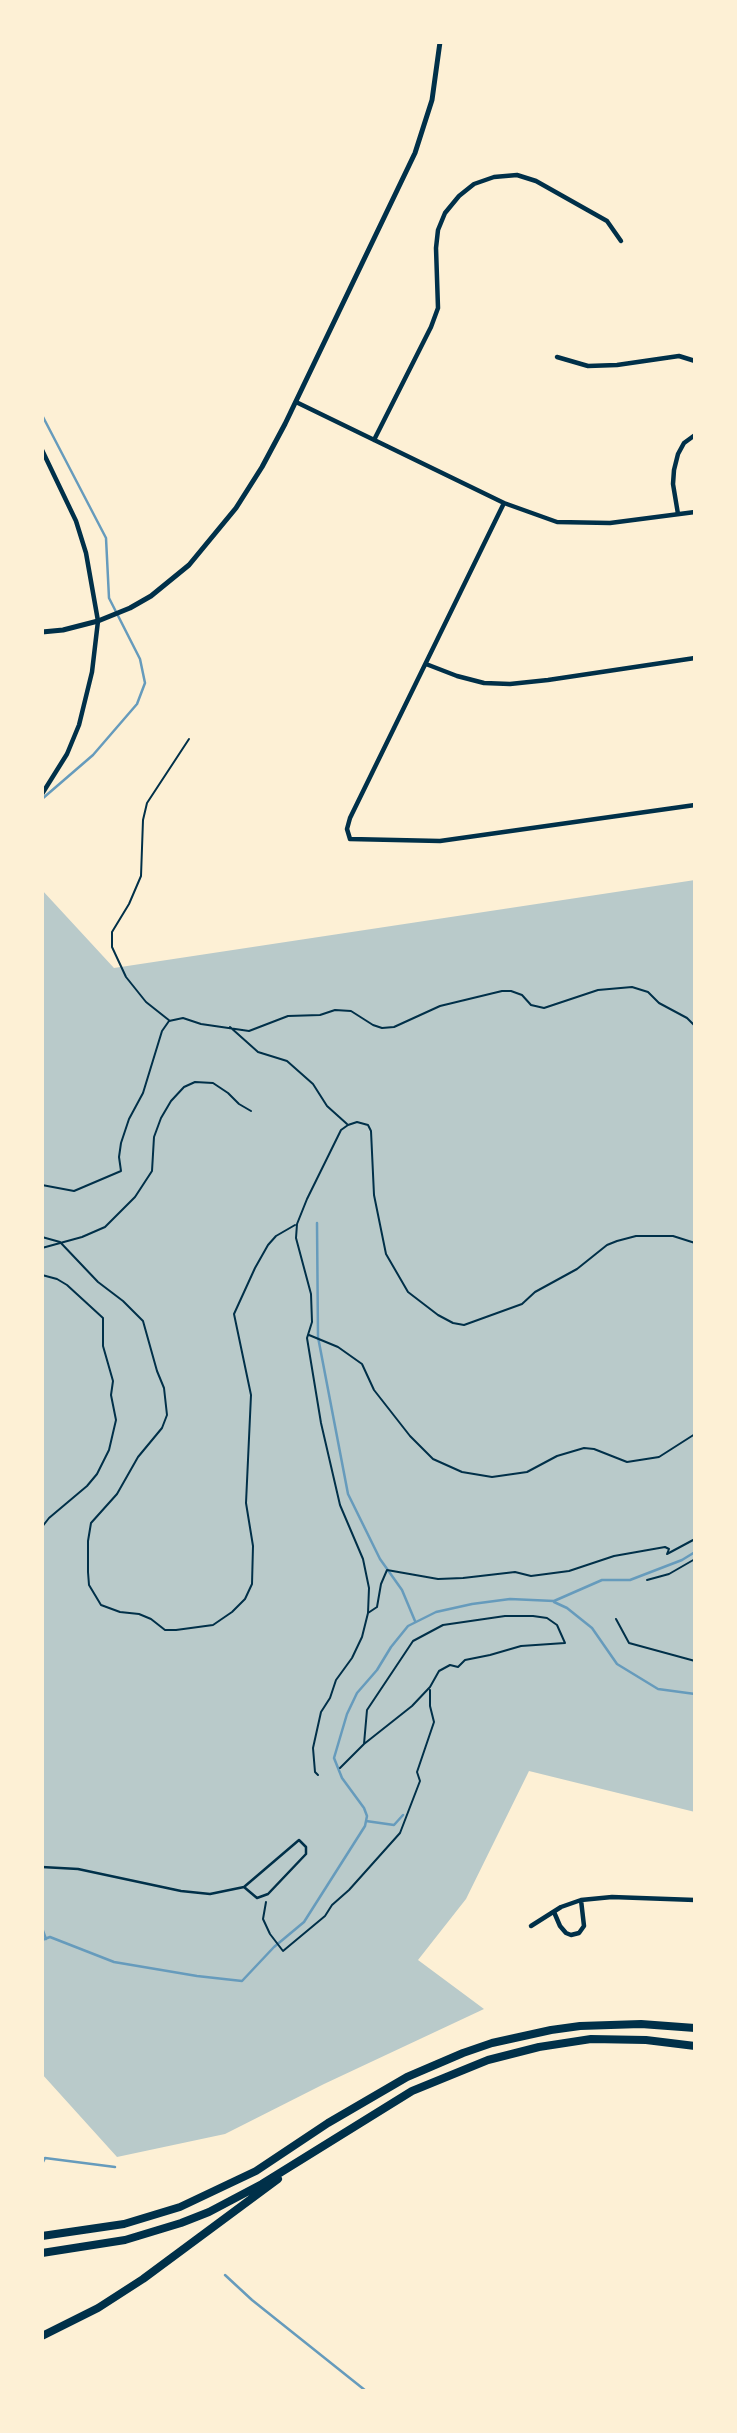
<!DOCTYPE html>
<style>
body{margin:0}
#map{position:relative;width:737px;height:2433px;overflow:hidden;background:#fdf0d5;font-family:"Asap Condensed",sans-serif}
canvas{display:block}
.frame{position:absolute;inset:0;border:44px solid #fdf0d5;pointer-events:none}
</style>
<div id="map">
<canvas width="737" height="2433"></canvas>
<div class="frame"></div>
</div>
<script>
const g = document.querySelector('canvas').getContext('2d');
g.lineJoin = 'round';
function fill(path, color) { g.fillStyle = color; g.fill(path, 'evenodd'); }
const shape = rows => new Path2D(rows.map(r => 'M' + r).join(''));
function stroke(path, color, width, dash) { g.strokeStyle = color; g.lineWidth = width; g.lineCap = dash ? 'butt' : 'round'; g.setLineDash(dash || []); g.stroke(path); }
fill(shape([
 [695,880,695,1812,529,1771,466,1899,418,1960,484,2009,324,2084,225,2134,117,2157,42,2074,42,890,114,968]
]), '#b9caca');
stroke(shape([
 [42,415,106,538,109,598,140,659,145,683,137,704,93,755,42,799],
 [317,1223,318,1337,348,1494,380,1559,402,1590,415,1621],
 [554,1602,567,1608,592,1628,617,1664,658,1689,695,1694],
 [366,1821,394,1825,403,1815],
 [42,1928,46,1939],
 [42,1940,50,1937,114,1962,197,1976,242,1981,274,1947,304,1922,365,1826,367,1816,364,1808,342,1778,334,1758,347,1714,357,1693,377,1670,391,1647,408,1626,436,1612,472,1604,510,1599,554,1601,602,1580,630,1580,682,1560,695,1552],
 [42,2164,45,2158,115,2167],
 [225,2275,252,2300,366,2391]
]), '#669bbc', 2.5);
stroke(shape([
 [170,1021,146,1002,126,977,112,947,112,932,129,904,141,876,143,820,147,803,189,739],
 [230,1027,258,1052,287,1061,313,1084,327,1106,347,1124],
 [42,1185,74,1191,121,1171,119,1157,121,1143,129,1119,143,1093,162,1031,169,1021,183,1018,201,1024,249,1031,288,1016,320,1015,335,1010,351,1011,373,1025,382,1028,394,1027,440,1006,502,991,511,991,522,995,531,1005,544,1008,598,990,632,987,648,992,659,1003,687,1018,695,1026],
 [42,1237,60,1242,98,1282,123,1301,143,1321,157,1371,164,1388,167,1415,162,1428,138,1457,117,1494,91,1523,88,1541,88,1572,89,1585,101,1605,120,1612,139,1614,151,1619,165,1630,176,1630,213,1625,232,1612,245,1599,252,1584,253,1546,246,1503,251,1395,234,1314,255,1268,268,1245,276,1236,295,1225],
 [42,1248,82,1237,105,1227,135,1197,152,1171,154,1137,161,1118,171,1101,184,1087,195,1082,213,1083,228,1093,239,1104,251,1111],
 [42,1275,57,1279,67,1285,103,1318,103,1346,113,1381,111,1395,116,1420,109,1450,97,1474,87,1486,49,1518,42,1527],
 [309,1335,338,1347,362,1364,374,1390,410,1436,433,1459,462,1472,492,1477,527,1472,557,1456,584,1448,594,1449,627,1462,659,1457,695,1434],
 [647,1580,669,1574,695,1559],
 [368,1613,369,1588,363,1559,340,1505,321,1423,307,1338,312,1322,311,1294,296,1238,297,1224,307,1199,341,1130,348,1125,357,1122,368,1125,371,1131,374,1195,386,1254,408,1292,438,1315,453,1323,464,1325,522,1304,535,1292,577,1269,607,1245,617,1241,636,1236,673,1236,695,1243],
 [616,1619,629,1643,695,1661],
 [340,1768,364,1744,367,1710,413,1641,443,1625,505,1616,533,1616,547,1618,557,1625,565,1643,521,1646,490,1655,465,1660,458,1667,450,1665,439,1671,430,1687,412,1706,364,1744],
 [318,1775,315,1772,313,1748,321,1712,330,1698,336,1680,352,1658,362,1637,368,1613,377,1607,381,1584,387,1570,438,1579,463,1578,515,1572,531,1576,569,1571,614,1556,665,1547,669,1549,667,1554,695,1539],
 [266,1902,263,1919,270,1934,283,1951,325,1916,332,1905,349,1890,400,1833,420,1781,417,1772,434,1722,430,1706,430,1690]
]), '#003049', 2);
stroke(shape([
 [42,1867,78,1869,181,1891,210,1894,244,1887,299,1840,306,1847,306,1854,268,1894,257,1898,244,1887]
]), '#003049', 2.5);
stroke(shape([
 [557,357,588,366,617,365,679,356,695,361],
 [296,402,504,503,557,522,610,523,695,512],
 [374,440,431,327,438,308,436,248,438,230,445,213,459,196,474,184,494,177,517,175,536,181,607,221,621,241],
 [42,450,76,521,86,553,98,621,92,672,79,725,67,754,42,794],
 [504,503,350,818,347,829,350,839,440,841,695,805],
 [678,514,673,484,674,470,678,454,684,443,695,435],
 [426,664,457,676,484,683,510,684,548,680,695,658],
 [554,1912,560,1926,566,1933,571,1935,579,1933,584,1926,581,1900],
 [531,1926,561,1907,581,1900,612,1897,695,1900]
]), '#003049', 4.5);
stroke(shape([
 [42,632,63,630,98,621,130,608,151,596,189,565,236,508,262,467,285,424,415,153,432,100,440,42]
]), '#003049', 5);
stroke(shape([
 [42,2236,124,2224,180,2207,256,2171,328,2123,407,2077,463,2053,492,2043,551,2030,580,2026,641,2024,695,2028],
 [42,2253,125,2240,181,2223,209,2212,262,2184,412,2091,488,2060,539,2047,591,2039,646,2040,695,2046],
 [42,2336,98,2308,143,2279,278,2179]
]), '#003049', 8);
</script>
